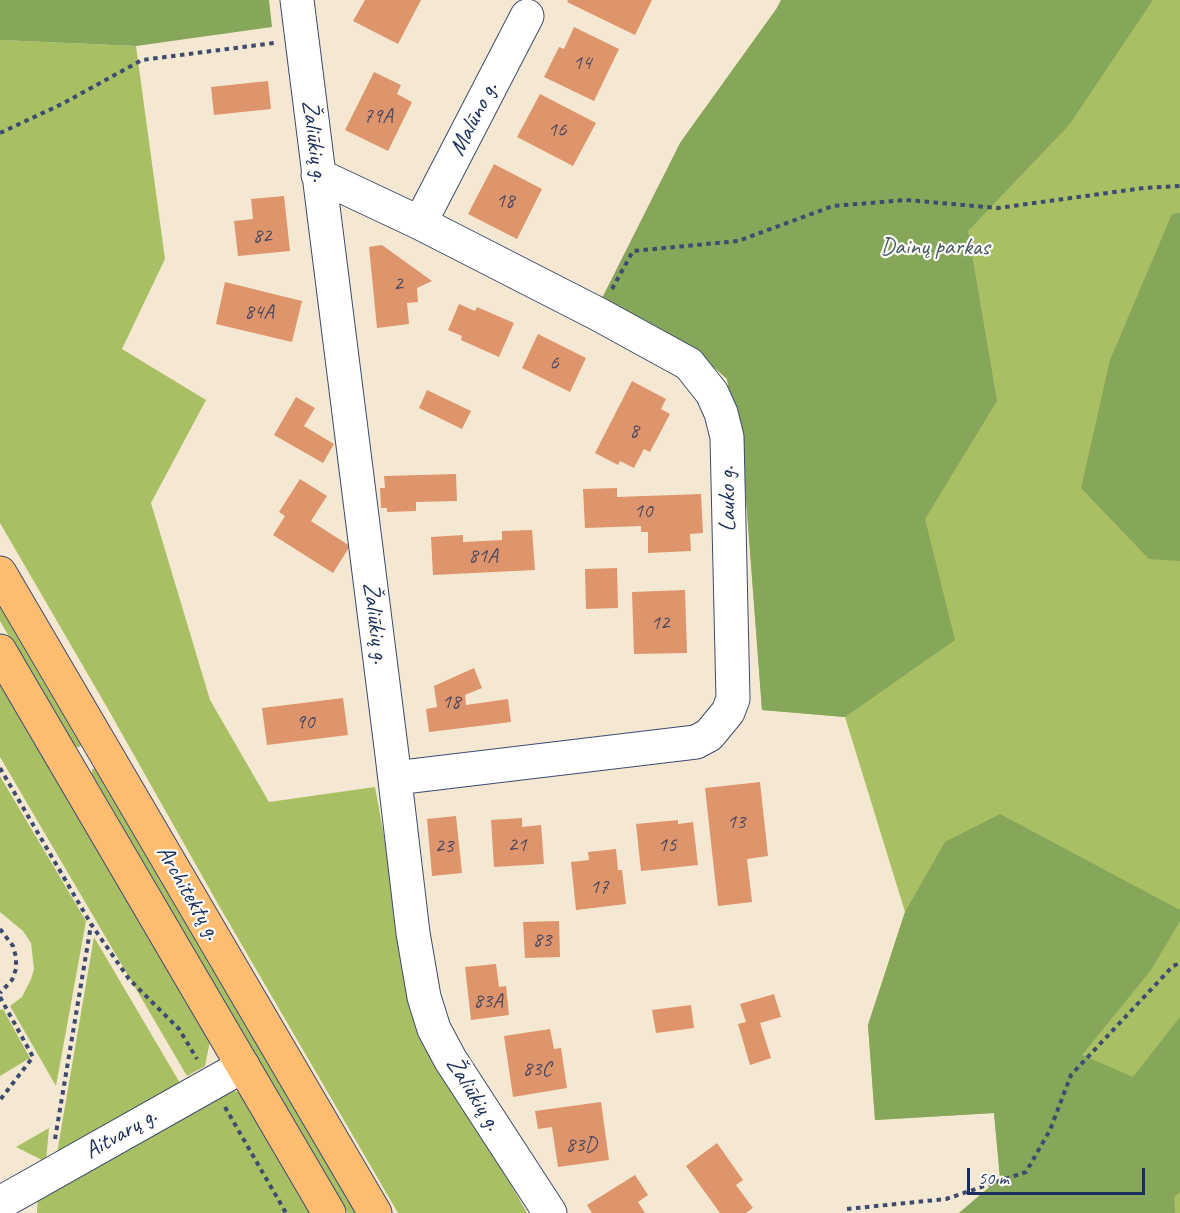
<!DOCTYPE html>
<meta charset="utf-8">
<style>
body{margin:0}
#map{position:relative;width:1180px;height:1213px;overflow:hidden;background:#f5e8d2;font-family:Caveat,sans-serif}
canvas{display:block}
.scale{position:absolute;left:967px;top:1168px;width:178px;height:27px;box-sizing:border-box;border:3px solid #1b2f5e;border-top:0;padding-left:8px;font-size:18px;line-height:21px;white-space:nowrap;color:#1b2f5e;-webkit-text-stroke:4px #fdfcf7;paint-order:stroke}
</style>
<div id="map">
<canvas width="1180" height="1213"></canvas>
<div class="scale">50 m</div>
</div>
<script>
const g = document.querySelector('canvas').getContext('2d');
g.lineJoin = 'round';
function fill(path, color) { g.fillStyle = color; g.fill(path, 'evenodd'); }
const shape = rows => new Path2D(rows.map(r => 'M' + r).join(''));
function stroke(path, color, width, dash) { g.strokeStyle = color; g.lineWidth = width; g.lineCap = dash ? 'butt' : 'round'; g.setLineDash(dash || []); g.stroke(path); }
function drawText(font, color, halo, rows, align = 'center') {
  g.font = font + ' Caveat,sans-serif'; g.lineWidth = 4.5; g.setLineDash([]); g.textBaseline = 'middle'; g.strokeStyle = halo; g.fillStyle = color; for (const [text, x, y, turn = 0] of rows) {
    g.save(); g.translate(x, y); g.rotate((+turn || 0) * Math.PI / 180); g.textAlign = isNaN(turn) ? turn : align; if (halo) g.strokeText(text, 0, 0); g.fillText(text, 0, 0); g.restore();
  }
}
fill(shape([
 [781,0,1180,0,1180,1213,959,1213,1000,1178,994,1113,875,1120,868,1025,905,912,845,717,762,710,744,472,727,379,697,352,680,143,777,8],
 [0,40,136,46,165,259,122,349,206,400,151,503,210,700,269,802,375,787,420,1031,468,1109,527,1213,398,1213,218,904,108,709,0,523],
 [0,599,82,743,80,747,76,747,71,743,0,621],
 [0,685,210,1041,205,1066,187,1076,0,757],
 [97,768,360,1213,348,1213,92,774,92,769],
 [0,776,86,921,56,1086,10,1006,22,997,31,979,34,969,31,943,23,931,0,912],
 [94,937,180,1083,57,1153],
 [3,1009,30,1058,0,1076,0,1010],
 [219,1089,241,1092,311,1213,37,1213,38,1193],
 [49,1128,46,1162,16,1147]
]), '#a9bf64');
fill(shape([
 [0,0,269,0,272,27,136,46,0,40],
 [781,0,1153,0,1069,125,968,231,997,401,925,519,955,640,845,717,762,710,744,472,727,379,697,352,601,300,680,143,777,8],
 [1180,213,1180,561,1149,559,1081,488,1110,360,1172,214],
 [1000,814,1180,910,1180,921,1151,970,1082,1055,1133,1077,1180,1017,1180,1192,1174,1197,1175,1213,959,1213,1000,1178,994,1113,875,1120,868,1025,905,912,945,842]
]), '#86a65a');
fill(shape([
 [365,0,421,0,398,44,353,21],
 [568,0,652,0,635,35,567,2],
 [574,27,619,49,594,101,544,77,559,47,564,49],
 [374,72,401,85,397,94,412,102,388,151,345,130],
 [268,81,271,109,214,115,211,87],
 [540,94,596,123,573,166,517,137],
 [494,164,542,189,517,239,468,214],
 [284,196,290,251,238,256,234,221,253,219,251,199],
 [382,245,432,281,417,288,418,302,407,303,409,324,377,328,369,247],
 [225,282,302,301,292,342,216,324],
 [459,304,475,311,477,307,514,323,499,357,461,340,462,336,448,330],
 [538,334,586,358,570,392,522,368],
 [632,381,666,399,661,409,670,414,650,452,644,449,634,468,620,461,618,465,595,453],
 [427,390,471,411,462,429,419,408],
 [296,397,315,408,304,426,334,444,323,463,274,435],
 [456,474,457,501,416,502,416,511,387,512,387,508,381,508,380,488,385,488,384,476],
 [300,479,327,496,311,521,350,546,333,573,273,535,285,516,279,512],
 [617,488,617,497,701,494,703,533,690,534,691,551,648,553,648,532,641,532,641,526,585,528,583,489],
 [532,530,535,570,433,575,431,537,463,535,463,542,502,540,502,531],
 [617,568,618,608,586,609,585,569],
 [685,590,687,653,634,654,632,592],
 [474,668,482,688,465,695,466,705,508,699,511,722,429,732,426,709,437,707,434,686],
 [343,698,348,735,267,745,262,708],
 [760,782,768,856,747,859,752,902,718,906,705,788],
 [456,816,462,873,432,876,427,819],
 [522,818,522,827,541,825,544,864,494,867,491,820],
 [678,820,678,824,693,822,698,865,641,871,636,824],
 [616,849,618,870,622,870,626,904,576,910,571,862,589,860,588,852],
 [559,921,560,957,525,958,523,922],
 [496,964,499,987,506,986,509,1015,471,1020,465,967],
 [774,994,781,1017,760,1023,771,1058,750,1065,738,1024,746,1022,740,1004],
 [691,1005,694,1028,656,1033,652,1010],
 [550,1029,554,1049,561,1048,567,1088,513,1097,504,1036],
 [601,1102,609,1160,558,1167,552,1127,538,1129,535,1111],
 [717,1143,743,1180,736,1185,753,1208,746,1213,720,1213,686,1166],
 [635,1175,648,1195,638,1202,645,1213,592,1213,587,1205]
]), '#de956b');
const minor = shape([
 [297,0,392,755,413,933,424,997,434,1029,450,1059,550,1213],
 [318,175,420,223,598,314,689,364,712,393,721,413,727,437,733,699,728,712,709,735,696,742,395,778],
 [420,223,527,16],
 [0,1203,243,1066]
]);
const major = shape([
 [0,573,375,1213],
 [0,651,329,1213]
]);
stroke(minor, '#3c4b6f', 35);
stroke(major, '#3c4b6f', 35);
stroke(shape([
 [0,133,62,104,142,60,274,43],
 [612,289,633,251,738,241,833,206,906,200,998,208,1144,188,1180,186],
 [0,768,91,924,129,979,179,1029,197,1059],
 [0,929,13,946,16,957,16,969,12,980,0,993],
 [0,997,33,1057,0,1100],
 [225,1107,286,1213],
 [55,1139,91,925],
 [847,1209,946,1199,1026,1172,1050,1130,1071,1075,1173,966,1180,963]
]), '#3c4b6f', 4, [4.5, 4.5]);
stroke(minor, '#fff', 33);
stroke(major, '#febc70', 33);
drawText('21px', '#4c4861', null, [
 ["14",582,63],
 ["79A",378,116],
 ["16",557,130],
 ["18",505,201],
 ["82",262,236],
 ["2",398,284],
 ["84A",259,312],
 ["6",554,363],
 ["8",634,431],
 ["10",643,511],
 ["81A",483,556],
 ["12",660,623],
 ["18",451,702],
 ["90",305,722],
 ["13",736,822],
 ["21",517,845],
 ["15",667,845],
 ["23",444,846],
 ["17",599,887],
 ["83",542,940],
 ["83A",488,1001],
 ["83C",537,1069],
 ["83D",581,1145]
]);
drawText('24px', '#1b2f5e', '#fdfcf7', [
 ["Malūno g.",474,119,-63],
 ["Žaliūkių g.",314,141,83],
 ["Lauko g.",728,499,-91],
 ["Žaliūkių g.",375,623,83],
 ["Architektų g.",188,893,60],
 ["Žaliūkių g.",473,1094,58],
 ["Aitvarų g.",121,1134,-30]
]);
drawText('24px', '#465a60', '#fdfcf7', [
 ["Dainų parkas",935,248]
]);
</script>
